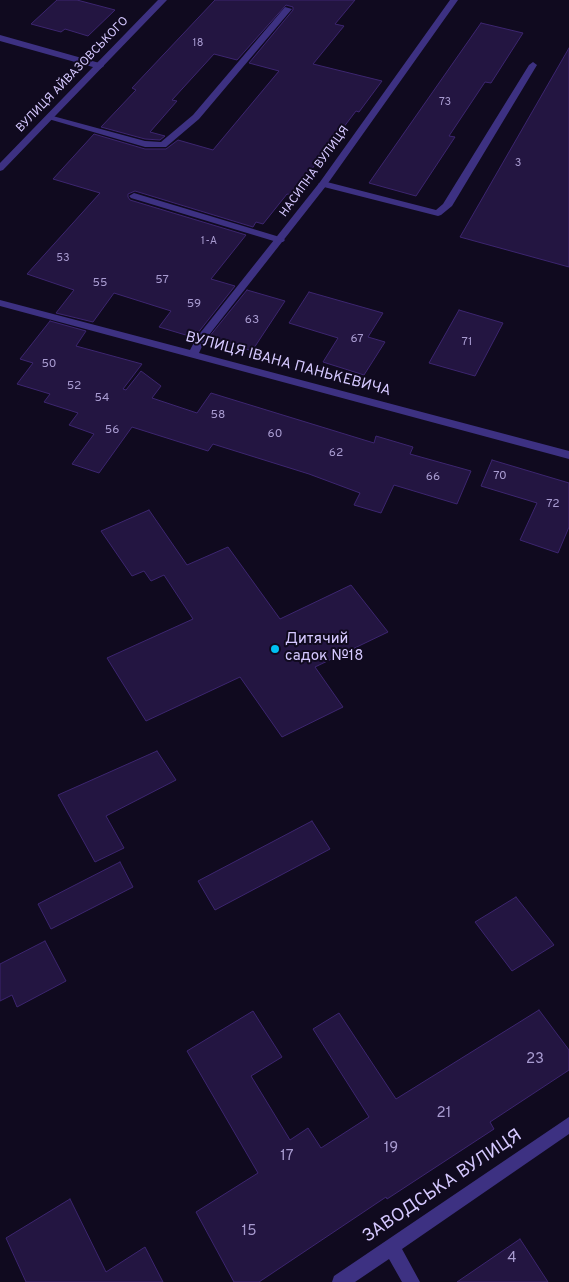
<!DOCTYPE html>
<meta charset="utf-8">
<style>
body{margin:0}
canvas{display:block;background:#100a1f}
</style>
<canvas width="569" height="1282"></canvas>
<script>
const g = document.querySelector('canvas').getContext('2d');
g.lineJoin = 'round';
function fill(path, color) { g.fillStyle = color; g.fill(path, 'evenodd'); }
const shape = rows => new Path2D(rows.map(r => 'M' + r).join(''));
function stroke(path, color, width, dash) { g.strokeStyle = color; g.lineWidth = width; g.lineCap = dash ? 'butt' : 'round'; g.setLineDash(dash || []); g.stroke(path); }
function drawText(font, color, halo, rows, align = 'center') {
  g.font = font + ' Overpass,sans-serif'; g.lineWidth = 4; g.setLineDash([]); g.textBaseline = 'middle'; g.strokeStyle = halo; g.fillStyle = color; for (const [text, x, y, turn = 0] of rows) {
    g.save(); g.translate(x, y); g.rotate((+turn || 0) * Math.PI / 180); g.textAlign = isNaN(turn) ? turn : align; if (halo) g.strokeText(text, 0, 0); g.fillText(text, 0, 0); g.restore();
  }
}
const building = shape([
 [57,0,77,0,115,10,88,36,65,29,61,32,31,24,57,0],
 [215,0,355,0,335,24,344,26,313,64,382,81,359,112,356,111,292,195,287,194,263,224,256,222,253,227,135,191,128,194,128,197,130,200,246,235,211,279,235,286,197,334,192,332,189,336,159,327,171,311,114,293,93,322,56,313,74,290,27,274,100,193,53,179,94,134,145,149,166,149,178,140,213,150,279,71,249,63,293,10,293,7,286,5,237,60,214,54,172,100,177,101,150,132,165,136,160,140,145,139,101,127,136,90,132,88,215,0],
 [481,23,523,33,491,83,485,82,449,136,455,137,416,196,369,183,481,23],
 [569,48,569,267,460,237,569,48],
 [247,290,285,301,252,351,209,337,247,290],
 [309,292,383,313,368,337,385,342,364,375,323,362,338,338,289,323,309,292],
 [459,310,503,323,475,376,429,363,459,310],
 [50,321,86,331,76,346,142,364,123,389,126,390,141,371,161,386,152,398,197,413,211,393,374,443,376,436,413,447,410,454,471,471,457,504,394,485,381,513,354,505,360,493,309,474,213,444,208,451,132,427,99,473,72,464,94,434,69,425,78,413,44,402,50,394,17,384,33,363,20,359,50,321],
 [492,460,569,483,569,527,558,553,520,540,537,503,481,486,492,460],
 [149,510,187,565,228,547,280,619,351,585,388,632,315,667,343,707,282,737,240,677,146,721,107,658,193,619,164,575,151,581,144,571,132,576,101,531,149,510],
 [157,751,176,780,106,816,124,848,95,862,58,795,157,751],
 [312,821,330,849,215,910,198,881,312,821],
 [120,862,133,887,51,929,38,904,120,862],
 [516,897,554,945,512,971,475,922,516,897],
 [45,941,66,981,17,1007,12,995,0,1001,0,964,45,941],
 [539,1010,569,1050,569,1070,490,1122,494,1129,387,1199,386,1197,259,1282,234,1282,196,1212,258,1173,187,1051,253,1011,282,1057,251,1076,290,1140,308,1128,321,1148,369,1117,313,1029,339,1013,396,1099,539,1010],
 [70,1199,106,1272,145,1247,163,1282,26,1282,6,1238,70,1199],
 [520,1239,548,1282,457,1282,520,1239]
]);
fill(building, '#231541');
stroke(building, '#3c256f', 1);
fill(shape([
 [285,7,292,9,199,119,166,147,145,147,45,118,49,115,145,141,161,142,193,115,285,7],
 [0,35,103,64,104,66,100,69,0,41,0,35],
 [533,62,537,65,452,206,441,215,438,216,320,186,318,184,323,181,436,210,443,204,529,65,533,62],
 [134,193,283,238,285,240,283,242,277,242,131,198,129,196,134,193]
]), '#3d3182');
fill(shape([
 [158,0,167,0,3,170,0,171,0,163,158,0],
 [450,0,458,0,326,186,205,340,199,353,569,451,569,459,0,306,0,300,190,350,197,337,320,182,450,0],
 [569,1117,569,1134,402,1249,420,1282,402,1282,389,1259,355,1282,332,1282,334,1276,569,1117]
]), '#3d3182');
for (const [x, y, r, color] of [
 [275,649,5,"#00c0f3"]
]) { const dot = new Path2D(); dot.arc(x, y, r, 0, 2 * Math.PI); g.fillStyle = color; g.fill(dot); stroke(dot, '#100a1f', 2); }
drawText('11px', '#a89bd0', null, [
 ["18",198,44],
 ["73",445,103],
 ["3",518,164],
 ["1-А",209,242],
 ["53",63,259]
]);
drawText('12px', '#d5c8ff', '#100a1f', [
 ["ВУЛИЦЯ АЙВАЗОВСЬКОГО",73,75,-46],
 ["НАСИПНА ВУЛИЦЯ",315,172,-54]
]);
drawText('12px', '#a89bd0', null, [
 ["57",162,281],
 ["55",100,284],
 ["59",194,305],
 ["63",252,321],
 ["67",357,340],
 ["71",467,343],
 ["50",49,365],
 ["52",74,387],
 ["54",102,399],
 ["58",218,416],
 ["56",112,431],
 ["60",275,435],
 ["62",336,454],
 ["70",500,477],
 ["66",433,478],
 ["72",553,505]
]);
drawText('15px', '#d5c8ff', '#100a1f', [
 ["ВУЛИЦЯ ІВАНА ПАНЬКЕВИЧА",288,365,15]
]);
drawText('15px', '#d5c8ff', '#100a1f', [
 ["Дитячий",285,640],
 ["садок №18",285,657]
], 'left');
drawText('15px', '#a89bd0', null, [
 ["23",535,1060],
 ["21",444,1114],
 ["19",391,1149],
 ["17",287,1157],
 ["15",249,1232],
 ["4",512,1259]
]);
drawText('18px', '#d5c8ff', '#100a1f', [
 ["ЗАВОДСЬКА ВУЛИЦЯ",443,1187,-34]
]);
</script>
